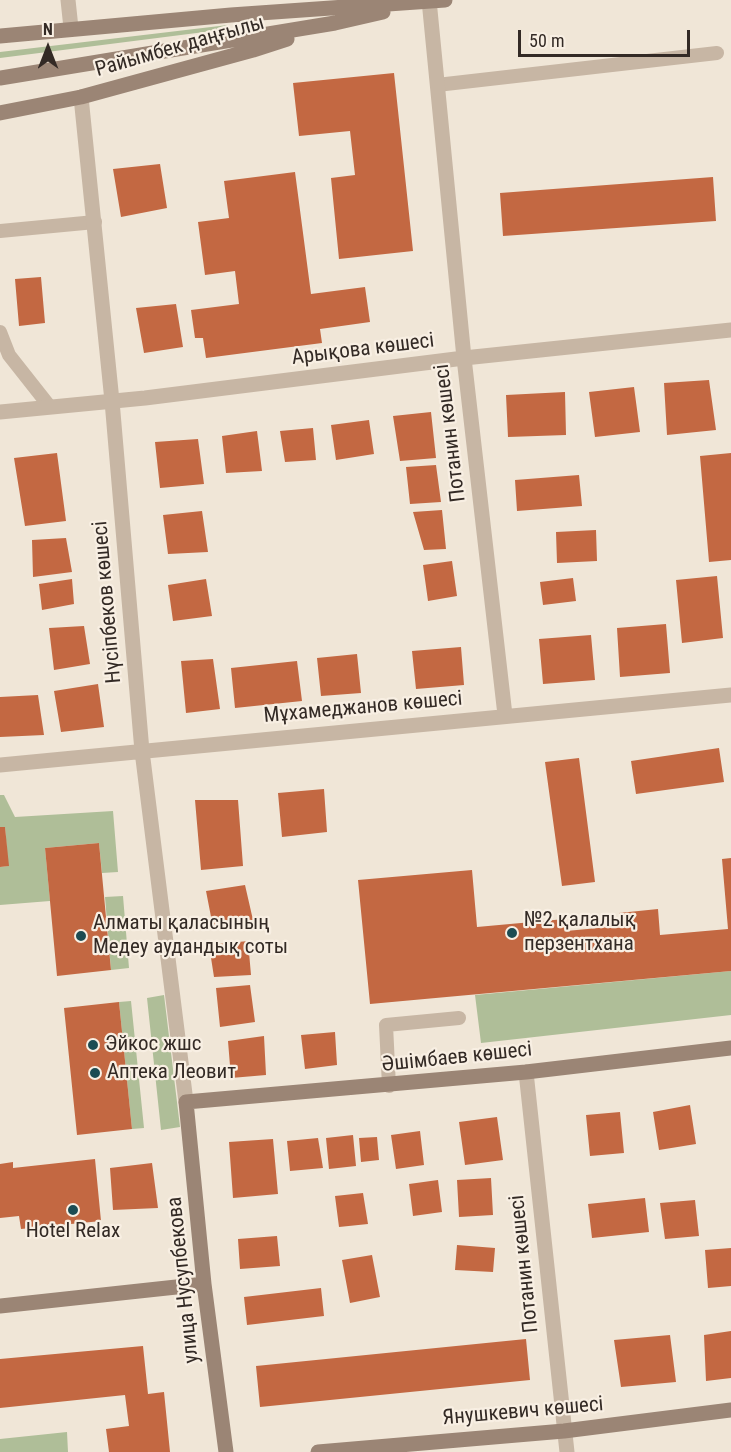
<!DOCTYPE html>
<meta charset="utf-8">
<style>
body{margin:0}
#map{position:relative;width:731px;height:1452px;overflow:hidden;background:#f0e6d7;font-family:"Roboto Condensed",sans-serif}
canvas{display:block}
.north{position:absolute;left:18px;top:18px;width:60px;height:60px;-webkit-text-stroke:4px #f8efe3;paint-order:stroke;rotate:0deg;font-size:16px;font-weight:700;line-height:24px;text-align:center;color:#332a25}
.north::after{content:'';display:block;margin:auto;width:21px;height:27px;background:#332a25;clip-path:polygon(50% 0,100% 100%,50% 72%,0 100%)}
.scale{position:absolute;left:518px;top:30px;width:172px;height:27px;box-sizing:border-box;border:3px solid #332a25;border-top:0;padding-left:8px;font-size:18px;line-height:21px;white-space:nowrap;color:#332a25;-webkit-text-stroke:4px #f8efe3;paint-order:stroke}
</style>
<div id="map">
<canvas width="731" height="1452"></canvas>
<div class="north">N</div>
<div class="scale">50 m</div>
</div>
<script>
const g = document.querySelector('canvas').getContext('2d');
g.lineJoin = 'round';
function fill(path, color) { g.fillStyle = color; g.fill(path, 'evenodd'); }
const shape = rows => new Path2D(rows.map(r => 'M' + r).join(''));
function stroke(path, color, width, dash) { g.strokeStyle = color; g.lineWidth = width; g.lineCap = dash ? 'butt' : 'round'; g.setLineDash(dash || []); g.stroke(path); }
function drawText(font, color, halo, rows, align = 'center') {
  g.font = font + ' "Roboto Condensed",sans-serif'; g.lineWidth = 4.5; g.setLineDash([]); g.textBaseline = 'middle'; g.strokeStyle = halo; g.fillStyle = color; for (const [text, x, y, turn = 0] of rows) {
    g.save(); g.translate(x, y); g.rotate((+turn || 0) * Math.PI / 180); g.textAlign = isNaN(turn) ? turn : align; if (halo) g.strokeText(text, 0, 0); g.fillText(text, 0, 0); g.restore();
  }
}
fill(shape([
 [228,25,228,29,0,58,0,52],
 [0,795,4,795,15,817,113,811,118,872,102,873,99,843,45,848,50,901,0,905,0,867,8,866,5,827,0,827],
 [123,896,129,968,111,970,105,897],
 [731,971,731,1015,481,1043,475,995],
 [164,995,180,1127,161,1130,147,998],
 [131,1001,144,1128,132,1129,119,1002],
 [67,1432,68,1452,0,1452,0,1439]
]), '#afbe98');
fill(shape([
 [394,73,413,251,339,259,331,178,355,175,350,131,299,136,293,83],
 [160,164,167,208,121,217,113,169],
 [295,172,311,294,365,287,370,322,320,329,322,343,206,358,203,338,195,338,191,310,239,304,235,271,205,275,198,222,229,218,224,181],
 [713,177,716,221,503,236,500,193],
 [41,277,45,323,19,326,15,279],
 [176,304,183,347,144,353,136,308],
 [709,380,716,430,667,435,664,383],
 [634,387,640,432,595,437,589,392],
 [565,392,566,435,508,437,506,395],
 [431,412,436,458,400,461,393,416],
 [369,420,374,454,336,460,331,425],
 [313,428,316,460,285,462,280,431],
 [257,431,262,471,226,473,222,436],
 [198,439,204,484,160,488,155,442],
 [57,453,66,521,25,526,14,458],
 [731,453,731,560,709,562,700,456],
 [436,465,441,502,410,504,406,467],
 [579,475,582,506,517,511,515,480],
 [442,510,446,549,424,550,413,512],
 [202,511,208,552,168,554,163,515],
 [596,530,597,561,557,563,556,532],
 [66,538,72,572,33,577,32,540],
 [452,561,457,596,428,601,423,565],
 [717,576,723,638,682,643,676,580],
 [573,578,576,601,543,605,540,582],
 [72,579,74,604,42,610,39,584],
 [206,579,212,616,173,621,168,585],
 [666,624,670,673,620,677,617,628],
 [84,626,90,664,54,670,49,628],
 [591,635,595,680,543,684,539,639],
 [461,647,464,685,416,689,412,651],
 [357,654,361,693,321,696,317,658],
 [213,659,220,709,186,713,181,661],
 [297,661,302,701,235,708,231,668],
 [98,684,104,727,61,732,54,691],
 [38,695,44,735,0,737,0,697],
 [719,748,724,782,636,794,631,761],
 [579,758,595,882,562,886,545,762],
 [324,789,327,832,282,837,278,793],
 [195,800,238,800,243,866,201,870],
 [0,827,5,827,9,866,0,867],
 [99,843,111,970,57,976,45,848],
 [731,858,731,971,370,1004,358,880,472,870,477,927,565,919,566,931,620,926,619,913,658,909,660,935,728,929,722,859],
 [245,885,253,920,213,927,206,891],
 [248,941,251,975,214,977,209,945],
 [250,985,255,1022,220,1027,216,988],
 [119,1002,132,1129,77,1135,64,1008],
 [335,1032,337,1065,305,1069,301,1035],
 [264,1036,266,1075,231,1078,228,1041],
 [690,1105,696,1144,659,1150,653,1112],
 [620,1112,624,1153,590,1156,586,1115],
 [497,1117,503,1160,465,1165,459,1122],
 [420,1131,424,1165,396,1169,391,1135],
 [353,1135,356,1166,329,1169,326,1138],
 [377,1137,379,1160,361,1162,359,1138],
 [318,1138,323,1168,290,1171,287,1141],
 [273,1139,278,1194,233,1198,229,1142],
 [95,1159,101,1221,21,1229,19,1216,0,1218,0,1164,13,1162,13,1168],
 [152,1163,158,1208,113,1210,110,1168],
 [491,1178,493,1215,459,1217,457,1180],
 [438,1180,442,1212,413,1216,409,1184],
 [363,1193,368,1224,339,1227,335,1196],
 [645,1198,649,1232,592,1238,588,1204],
 [695,1200,699,1236,665,1239,660,1203],
 [277,1236,280,1266,240,1269,238,1239],
 [457,1245,495,1248,493,1272,455,1270],
 [731,1248,731,1286,708,1288,705,1250],
 [372,1255,380,1297,350,1303,342,1260],
 [321,1288,324,1316,247,1325,244,1297],
 [731,1331,731,1378,706,1381,704,1335],
 [670,1335,676,1382,621,1387,614,1340],
 [526,1339,530,1380,260,1407,256,1366],
 [143,1346,148,1394,164,1392,170,1452,109,1452,106,1429,129,1426,125,1395,0,1408,0,1359]
]), '#c36842');
stroke(shape([
 [437,85,717,53],
 [0,231,95,222],
 [0,332,9,355,50,407],
 [389,1086,386,1025,459,1018]
]), '#c7b6a4', 14);
stroke(shape([
 [68,0,71,28],
 [429,0,464,358,505,715],
 [81,97,112,401,142,751,186,1102],
 [0,412,145,398,464,358,731,330],
 [0,765,731,695],
 [526,1072,567,1452]
]), '#c7b6a4', 15);
stroke(shape([
 [0,36,231,15,445,0],
 [0,78,335,23,383,12],
 [0,113,81,97,253,50,287,39],
 [0,1306,204,1284],
 [226,1452,204,1284,186,1102,526,1072,731,1048],
 [318,1452,564,1431,731,1410]
]), '#9b8575', 15);
for (const [x, y, r, color] of [
 [512,933,6,"#1c4c53"],
 [81,936,6,"#1c4c53"],
 [93,1045,6,"#1c4c53"],
 [95,1073,6,"#1c4c53"],
 [73,1210,6,"#1c4c53"]
]) { const dot = new Path2D(); dot.arc(x, y, r, 0, 2 * Math.PI); g.fillStyle = color; g.fill(dot); stroke(dot, '#f8efe3', 2); }
drawText('21px', '#332a25', '#f8efe3', [
 ["Райымбек даңғылы",180,47,-16],
 ["Арықова көшесі",363,350,-7],
 ["Потанин көшесі",451,433,-97],
 ["Нүсіпбеков көшесі",108,602,-95],
 ["Мұхамеджанов көшесі",363,708,-5],
 ["Әшімбаев көшесі",457,1058,-6],
 ["Потанин көшесі",525,1264,-96],
 ["улица Нусупбекова",184,1280,-96],
 ["Янушкевич көшесі",523,1412,-5]
]);
drawText('21px', '#332a25', '#f8efe3', [
 ["№2 қалалық",524,921],
 ["перзентхана",524,945],
 ["Алматы қаласының",93,924],
 ["Медеу аудандық соты",93,948],
 ["Эйкос жшс",105,1045],
 ["Аптека Леовит",107,1073],
 ["Hotel Relax",73,1232,"center"]
], 'left');
</script>
